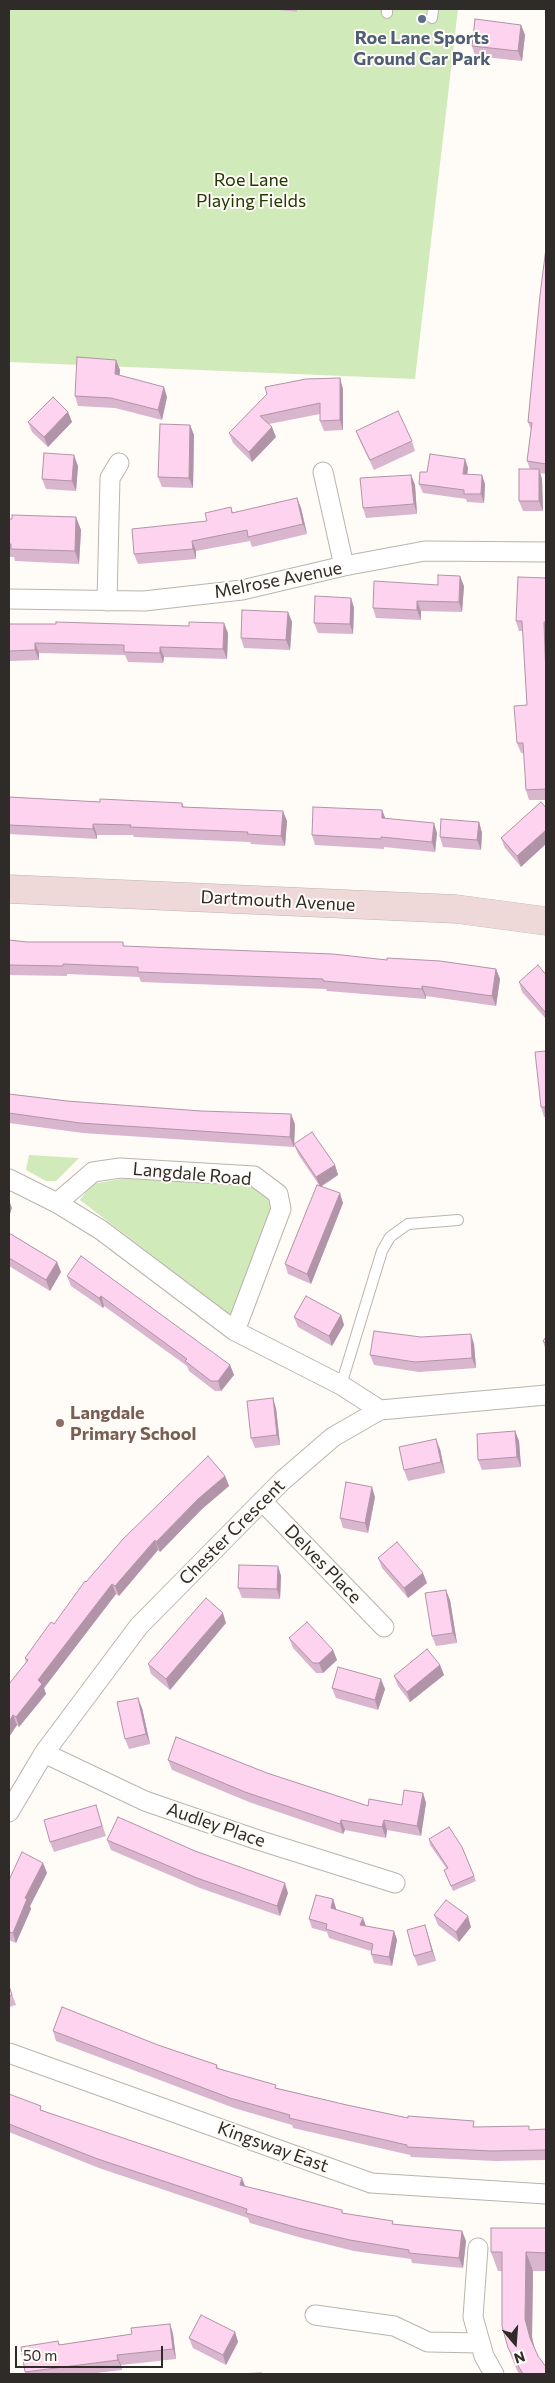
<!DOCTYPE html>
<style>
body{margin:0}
#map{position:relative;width:555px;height:2383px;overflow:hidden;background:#fffbf6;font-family:Commissioner,sans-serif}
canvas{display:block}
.frame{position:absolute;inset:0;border:10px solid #2e2b29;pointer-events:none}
.north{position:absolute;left:490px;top:2318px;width:50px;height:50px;-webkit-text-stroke:4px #fffbf6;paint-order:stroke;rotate:162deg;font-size:14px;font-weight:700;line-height:20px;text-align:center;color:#2e2b29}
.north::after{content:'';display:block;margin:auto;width:18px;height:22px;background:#2e2b29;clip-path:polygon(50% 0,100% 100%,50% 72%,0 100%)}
.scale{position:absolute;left:15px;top:2346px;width:148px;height:22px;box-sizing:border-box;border:2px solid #2e2b29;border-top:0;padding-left:6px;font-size:15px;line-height:18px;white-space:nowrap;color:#2e2b29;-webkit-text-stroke:4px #fffbf6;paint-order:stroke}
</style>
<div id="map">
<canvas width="555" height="2383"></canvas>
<div class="frame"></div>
<div class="north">N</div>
<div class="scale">50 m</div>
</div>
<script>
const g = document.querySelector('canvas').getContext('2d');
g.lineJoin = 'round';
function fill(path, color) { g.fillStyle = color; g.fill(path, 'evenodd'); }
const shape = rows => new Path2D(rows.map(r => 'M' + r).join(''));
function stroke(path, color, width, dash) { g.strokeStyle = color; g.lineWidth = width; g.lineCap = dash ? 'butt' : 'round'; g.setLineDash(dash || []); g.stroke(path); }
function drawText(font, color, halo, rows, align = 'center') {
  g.font = font + ' Commissioner,sans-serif'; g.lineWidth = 4; g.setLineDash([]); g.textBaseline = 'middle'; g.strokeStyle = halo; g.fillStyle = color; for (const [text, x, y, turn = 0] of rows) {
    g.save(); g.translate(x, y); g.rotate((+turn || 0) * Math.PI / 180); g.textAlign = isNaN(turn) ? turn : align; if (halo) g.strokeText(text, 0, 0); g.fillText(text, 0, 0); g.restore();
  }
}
fill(shape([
 [9,9,458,9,415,379,9,362],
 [29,1155,79,1158,56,1181,46,1181,26,1170],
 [127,1178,258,1187,269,1196,272,1205,272,1213,234,1318,80,1200,92,1184]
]), '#d0eaba');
const lane = shape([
 [387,13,387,9],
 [432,18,433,9],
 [341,1385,382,1251,390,1237,408,1224,458,1220]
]);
const street = shape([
 [323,472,344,566],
 [9,599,144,601,242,590,344,566,425,551,546,552],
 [107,601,110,478,119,463],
 [9,1179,57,1203,101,1230,235,1331,341,1385,380,1410],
 [57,1203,93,1172,120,1168,254,1176,278,1194,281,1209,235,1331],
 [262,1501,384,1627],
 [44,1753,145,1801,258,1840,395,1883],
 [9,1812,44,1753,139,1626,282,1481,333,1437,380,1410,546,1395],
 [9,2053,371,2183,546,2194],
 [478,2248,473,2317,484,2356,494,2374],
 [315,2315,394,2326,428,2342,480,2343]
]);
const secondary = shape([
 [9,889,456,909,546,921]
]);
stroke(lane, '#bab4ad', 12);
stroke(street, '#bab4ad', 21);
stroke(secondary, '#bab4ad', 29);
stroke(lane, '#fff', 10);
stroke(street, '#fff', 19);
stroke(secondary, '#efd9d8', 28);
fill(shape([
 [271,9,297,9,297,12],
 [521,25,525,35,522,61,475,56,472,46],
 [546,248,546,474,540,473,542,479,543,511,523,511,519,501,530,469,527,461,531,430,528,422],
 [116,360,120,370,119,375,167,397,162,420,115,408,78,406,75,396],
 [343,389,343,430,324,431,320,421,320,414,269,424,276,437,252,462,233,443,229,433,267,394],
 [68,412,72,422,48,447,32,432,28,422],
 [190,425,194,435,193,488,162,487,158,477],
 [356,431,412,441,415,451,374,470,360,441],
 [465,459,468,468,467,475,485,484,484,503,467,502,466,499,423,493,419,484,427,472],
 [78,466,76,491,46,489,42,479],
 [411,475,415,485,417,514,366,518,363,508],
 [297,498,301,508,307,534,252,547,250,541,196,551,196,559,138,564,134,554,207,521,231,507,233,513],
 [76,517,81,530,79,564,15,561,14,557,9,557,9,519],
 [546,578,546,800,529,800,526,790,524,753,521,753,517,743,527,705,523,631,519,631,516,621],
 [464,586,462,612,421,611,421,620,376,618,373,608],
 [351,598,354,608,353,634,318,633,314,623],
 [288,612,292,622,290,650,244,648,241,638],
 [9,624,228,633,227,659,164,657,163,663,128,662,125,655,39,653,39,660,9,661],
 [9,797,100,802,182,803,184,807,287,821,285,846,251,844,250,842,134,837,133,835,97,835,97,839,9,834],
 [541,802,521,867,505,848,501,838],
 [382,810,385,818,437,833,435,852,384,847,384,849,315,845,312,835],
 [479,822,482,833,481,850,443,847,440,837],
 [9,940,27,942,123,942,124,947,387,960,496,969,500,979,496,1006,426,996,426,999,327,991,326,989,141,982,139,977,67,974,67,976,9,975],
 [546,975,546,1019,522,992,519,982],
 [546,1051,546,1117,544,1117,541,1107],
 [9,1094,67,1101,295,1124,294,1147,83,1133,9,1123],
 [294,1144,335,1165,338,1175,322,1186,343,1203,311,1284,288,1274,285,1264,319,1185,298,1154],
 [9,1233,57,1262,61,1272,50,1291,9,1266],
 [67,1276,230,1365,234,1375,221,1391,215,1391,189,1371,187,1366,104,1306,103,1308,71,1286],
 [341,1315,344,1325,332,1346,298,1327,294,1317],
 [546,1337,546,1351,543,1341],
 [474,1344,476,1368,419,1372,374,1365,370,1355],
 [276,1408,280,1445,255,1448,251,1438],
 [515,1431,519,1441,521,1467,482,1470,478,1460],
 [440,1449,445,1473,408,1481,404,1470],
 [225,1476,229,1486,202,1509,160,1552,158,1550,119,1596,116,1594,44,1688,46,1694,19,1727,17,1725,9,1737,9,1684,26,1663,25,1658,54,1624,86,1582],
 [375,1497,368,1533,343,1528,340,1518],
 [378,1558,427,1583,408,1598,382,1568],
 [278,1566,281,1576,280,1599,242,1598,238,1588],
 [450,1600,457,1643,436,1646,432,1636],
 [226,1623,170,1690,151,1674,148,1664],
 [289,1638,333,1650,337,1660,323,1673,316,1673,293,1648],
 [440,1665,444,1675,410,1702,398,1686,394,1676],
 [332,1688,385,1689,378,1710,336,1698],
 [142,1708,150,1744,129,1749,125,1739],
 [168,1760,267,1773,368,1806,402,1805,423,1793,426,1803,421,1836,387,1830,386,1838,345,1830,343,1834,249,1802,172,1770],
 [99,1815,106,1836,54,1852,50,1842],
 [429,1839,462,1847,476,1881,453,1891,444,1870,447,1869,430,1845],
 [107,1840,288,1893,280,1916,200,1888,111,1850],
 [43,1863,47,1873,30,1906,31,1909,16,1943,9,1940,9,1880],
 [333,1899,336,1909,366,1926,394,1931,397,1940,392,1966,374,1963,371,1954,371,1951,329,1938,327,1932,312,1928,309,1919],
 [434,1915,471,1927,459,1942,438,1925],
 [425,1925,436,1961,418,1966,414,1956],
 [9,1986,16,2005,9,2007],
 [53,2031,158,2045,217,2065,218,2068,277,2088,347,2105,408,2118,476,2127,531,2130,546,2129,546,2160,496,2161,411,2157,410,2155,293,2128,292,2125,234,2108,56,2041],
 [9,2094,42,2110,245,2187,342,2210,343,2213,394,2224,462,2231,466,2241,463,2268,412,2263,411,2259,354,2251,302,2238,250,2223,248,2218,99,2168,9,2132],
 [546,2228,546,2271,533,2271,532,2337,535,2349,546,2374,519,2374,515,2366,508,2348,502,2271,498,2271,491,2252],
 [170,2324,173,2334,176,2359,121,2365,122,2370,88,2374,26,2374,25,2372,58,2341,60,2345,132,2334],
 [235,2332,238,2342,226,2365,193,2348,189,2338]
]), '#dab5ce');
fill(shape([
 [521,25,525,35,522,61,518,51],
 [116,360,120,370,119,384,115,374],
 [340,378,343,389,343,430,340,420],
 [164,387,167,397,162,420,158,410],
 [68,412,72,422,48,447,44,437],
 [190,425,194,435,193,488,189,478],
 [272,427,276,437,252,462,249,452],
 [74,455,78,466,76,491,72,481],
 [465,459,468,468,466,483,463,474],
 [539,469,542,479,543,511,539,501],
 [411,475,415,485,417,514,414,504],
 [482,475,485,484,484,503,481,494],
 [297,498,301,508,307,534,303,524],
 [76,517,81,530,79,564,75,551],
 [192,541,196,551,196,559,193,549],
 [460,576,464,586,462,612,459,602],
 [351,598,354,608,353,634,350,624],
 [417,601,421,611,421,620,417,610],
 [288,612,292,622,290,650,286,640],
 [544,622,546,629,546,678],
 [224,623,228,633,227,659,223,649],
 [35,643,39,653,39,660,35,650],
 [160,647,164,657,163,663,160,653],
 [382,810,386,820,382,818],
 [283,811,287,821,285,846,281,836],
 [479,822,482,833,481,850,477,840],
 [434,823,437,833,435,852,432,842],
 [93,824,97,835,97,839,93,829],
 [546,830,546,844,521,867,517,856],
 [496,969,500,979,496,1006,492,996],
 [422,986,426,996,426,999,422,989],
 [291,1114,295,1124,294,1147,290,1137],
 [335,1165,338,1175,320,1187,316,1177],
 [340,1193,343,1203,311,1284,307,1274],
 [9,1200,12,1208,9,1217],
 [57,1262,61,1272,50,1291,46,1280],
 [101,1296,104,1306,103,1308,99,1298],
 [341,1315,344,1325,332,1346,329,1336],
 [471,1334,474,1344,476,1368,472,1358],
 [230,1365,234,1375,221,1391,218,1381],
 [273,1398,276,1408,280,1445,277,1435],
 [515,1431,519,1441,521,1467,517,1457],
 [436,1439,440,1449,445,1473,441,1462],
 [225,1476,229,1486,202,1509,160,1552,156,1542,198,1499],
 [372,1487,375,1497,368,1533,365,1523],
 [155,1540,158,1550,119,1596,115,1586],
 [278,1566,281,1576,280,1599,277,1589],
 [423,1573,427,1583,408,1598,404,1588],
 [112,1584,116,1594,44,1688,46,1694,19,1727,16,1717,38,1680],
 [446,1590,450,1600,457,1643,453,1633],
 [223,1613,226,1623,170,1690,166,1679],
 [333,1650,337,1660,323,1673,319,1663],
 [440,1665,444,1675,410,1702,407,1692],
 [381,1679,385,1689,378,1710,375,1700],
 [138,1698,142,1708,150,1744,146,1734],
 [13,1715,17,1725,9,1737,9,1722],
 [423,1793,426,1803,421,1836,417,1826],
 [341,1820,345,1830,343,1834,340,1824],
 [384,1820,387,1830,386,1838,382,1827],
 [43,1863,47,1873,30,1906,31,1909,16,1943,13,1933,25,1898],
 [285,1883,288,1893,280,1916,277,1906],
 [333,1899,336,1908,334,1916,331,1908],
 [468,1916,471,1927,459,1942,456,1932],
 [363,1918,366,1926,360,1925],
 [425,1925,428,1935,436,1961,432,1951],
 [394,1931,397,1940,392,1966,389,1957],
 [242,2178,246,2188,240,2185],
 [462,2231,466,2241,463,2268,459,2258],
 [526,2252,533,2271,532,2337,536,2356,530,2338,525,2319],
 [170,2324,173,2334,176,2359,173,2349],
 [235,2332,238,2342,226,2365,223,2355],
 [117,2355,121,2365,122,2370,118,2360]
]), '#b194a7');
const building = shape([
 [475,19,521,25,518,51,472,46,475,19],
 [546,248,546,464,527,461,532,423,528,422,540,295,546,248],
 [77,357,116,360,115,374,164,387,158,410,111,398,75,396,77,357],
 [340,378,340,420,320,421,320,403,260,416,272,427,249,452,229,433,267,394,265,387,306,379,340,378],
 [53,397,68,412,44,437,28,422,53,397],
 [398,411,412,441,370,460,356,431,398,411],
 [160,424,190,425,189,478,158,477,160,424],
 [44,453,74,455,72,481,42,479,44,453],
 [430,454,465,459,463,474,482,475,481,494,464,494,464,490,419,484,420,472,427,472,430,454],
 [519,469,539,469,539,501,519,501,519,469],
 [411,475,414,504,363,508,360,478,411,475],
 [297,498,303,524,248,537,247,530,192,541,193,549,134,554,132,529,207,521,205,513,231,507,232,513,297,498],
 [12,515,76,517,75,551,11,549,11,544,9,544,9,519,12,519,12,515],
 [438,575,460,576,459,602,417,601,417,610,373,608,374,581,438,585,438,575],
 [518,577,546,578,546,622,544,622,546,678,546,789,526,790,523,743,517,743,514,706,527,705,522,621,516,621,518,577],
 [315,596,351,598,350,624,314,623,315,596],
 [242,610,288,612,286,640,241,638,242,610],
 [56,622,189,626,189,622,224,623,223,649,160,647,160,653,124,652,124,645,35,643,35,650,9,651,9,624,56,624,56,622],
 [9,797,100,802,100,799,182,803,182,807,283,811,281,836,247,834,248,832,130,827,131,825,93,824,93,829,9,825,9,797],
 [541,802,546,808,546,830,517,856,501,838,541,802],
 [313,807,382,810,382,818,434,823,432,842,381,837,381,839,312,835,313,807],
 [441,819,479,822,477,840,440,837,441,819],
 [9,940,27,942,123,942,123,946,333,954,387,960,387,958,440,961,496,969,492,996,422,986,422,989,323,981,323,979,138,972,138,967,63,964,63,966,9,965,9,940],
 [538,965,546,975,546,1013,519,982,538,965],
 [546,1051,546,1121,545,1107,541,1107,535,1052,546,1051],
 [9,1094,67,1101,201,1111,291,1114,290,1137,80,1123,9,1113,9,1094],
 [312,1132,335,1165,316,1177,294,1144,312,1132],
 [317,1185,340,1193,307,1274,285,1264,317,1185],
 [9,1233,57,1262,46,1280,9,1258,9,1233],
 [81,1256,230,1365,218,1381,211,1381,185,1361,187,1359,101,1296,99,1298,67,1276,81,1256],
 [306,1296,341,1315,329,1336,294,1317,306,1296],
 [374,1331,421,1337,471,1334,472,1358,415,1362,370,1355,374,1331],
 [546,1337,546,1344,543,1341,546,1337],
 [273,1398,277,1435,251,1438,247,1401,273,1398],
 [515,1431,517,1457,478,1460,477,1434,515,1431],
 [436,1439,441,1462,404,1470,399,1447,436,1439],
 [208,1456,225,1476,198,1499,156,1542,155,1540,115,1586,112,1584,38,1680,42,1684,16,1717,13,1715,9,1722,9,1684,28,1660,25,1658,51,1622,54,1624,85,1581,86,1582,123,1539,208,1456],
 [346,1482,372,1487,365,1523,340,1518,346,1482],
 [397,1542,423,1573,404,1588,378,1558,397,1542],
 [239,1565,278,1566,277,1589,238,1588,239,1565],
 [446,1590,453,1633,432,1636,425,1593,446,1590],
 [206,1598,223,1613,166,1679,148,1664,206,1598],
 [307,1622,333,1650,319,1663,313,1663,289,1638,307,1622],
 [427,1649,440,1665,407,1692,394,1676,427,1649],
 [338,1667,381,1679,375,1700,332,1688,338,1667],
 [138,1698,146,1734,125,1739,117,1702,138,1698],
 [176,1737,267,1773,368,1806,369,1799,402,1805,404,1790,423,1793,417,1826,384,1820,382,1827,341,1820,340,1824,245,1792,168,1760,176,1737],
 [96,1805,102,1826,50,1842,44,1820,96,1805],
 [118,1817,195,1851,285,1883,277,1906,197,1878,107,1840,118,1817],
 [449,1827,462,1847,474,1876,451,1886,444,1870,448,1868,429,1839,449,1827],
 [22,1852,43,1863,25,1898,27,1899,13,1933,9,1932,9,1880,22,1852],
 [316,1895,333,1899,331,1908,363,1918,360,1925,394,1931,389,1957,371,1954,373,1944,326,1929,327,1924,309,1919,316,1895],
 [446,1900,468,1916,456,1932,434,1915,446,1900],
 [425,1925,432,1951,414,1956,407,1930,425,1925],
 [9,1986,12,1995,9,1996,9,1986],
 [62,2007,158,2045,217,2065,216,2068,276,2085,275,2088,347,2105,408,2118,408,2116,474,2121,473,2127,529,2126,529,2130,546,2129,546,2150,492,2151,407,2147,407,2145,289,2118,290,2115,230,2098,53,2031,62,2007],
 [9,2094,41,2106,40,2110,242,2178,240,2185,342,2210,342,2213,393,2221,392,2224,462,2231,459,2258,409,2253,409,2250,350,2240,298,2228,246,2213,247,2209,95,2158,9,2124,9,2094],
 [491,2228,546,2228,546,2253,526,2252,525,2319,530,2338,538,2356,546,2367,546,2374,523,2374,508,2348,502,2326,502,2252,491,2252,491,2228],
 [201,2315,235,2332,223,2355,189,2338,201,2315],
 [170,2324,173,2349,117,2355,118,2360,25,2372,21,2347,58,2341,59,2345,132,2334,131,2328,170,2324],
 [261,2373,261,2374,236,2374,261,2373]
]);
fill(building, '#fdd3ef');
stroke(building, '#b194a7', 1);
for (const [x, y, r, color] of [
 [422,19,5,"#5c6f8a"],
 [60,1423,5,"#8d6e63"]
]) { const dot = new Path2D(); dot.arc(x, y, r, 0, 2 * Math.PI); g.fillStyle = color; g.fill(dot); stroke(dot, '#fffbf6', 2); }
drawText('bold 18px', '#4e5e75', '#fffbf6', [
 ["Roe Lane Sports",422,38],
 ["Ground Car Park",422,59]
]);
drawText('18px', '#223902', '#fffbf6', [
 ["Roe Lane",251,180],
 ["Playing Fields",251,201]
]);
drawText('18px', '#2e2b29', '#fffbf6', [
 ["Melrose Avenue",278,580,-11],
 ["Dartmouth Avenue",278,901,3],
 ["Langdale Road",192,1174,5],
 ["Chester Crescent",232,1532,-45],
 ["Delves Place",323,1564,46],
 ["Audley Place",216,1825,19],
 ["Kingsway East",273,2147,20]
]);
drawText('bold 18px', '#785e54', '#fffbf6', [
 ["Langdale",70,1413],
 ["Primary School",70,1434]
], 'left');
</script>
